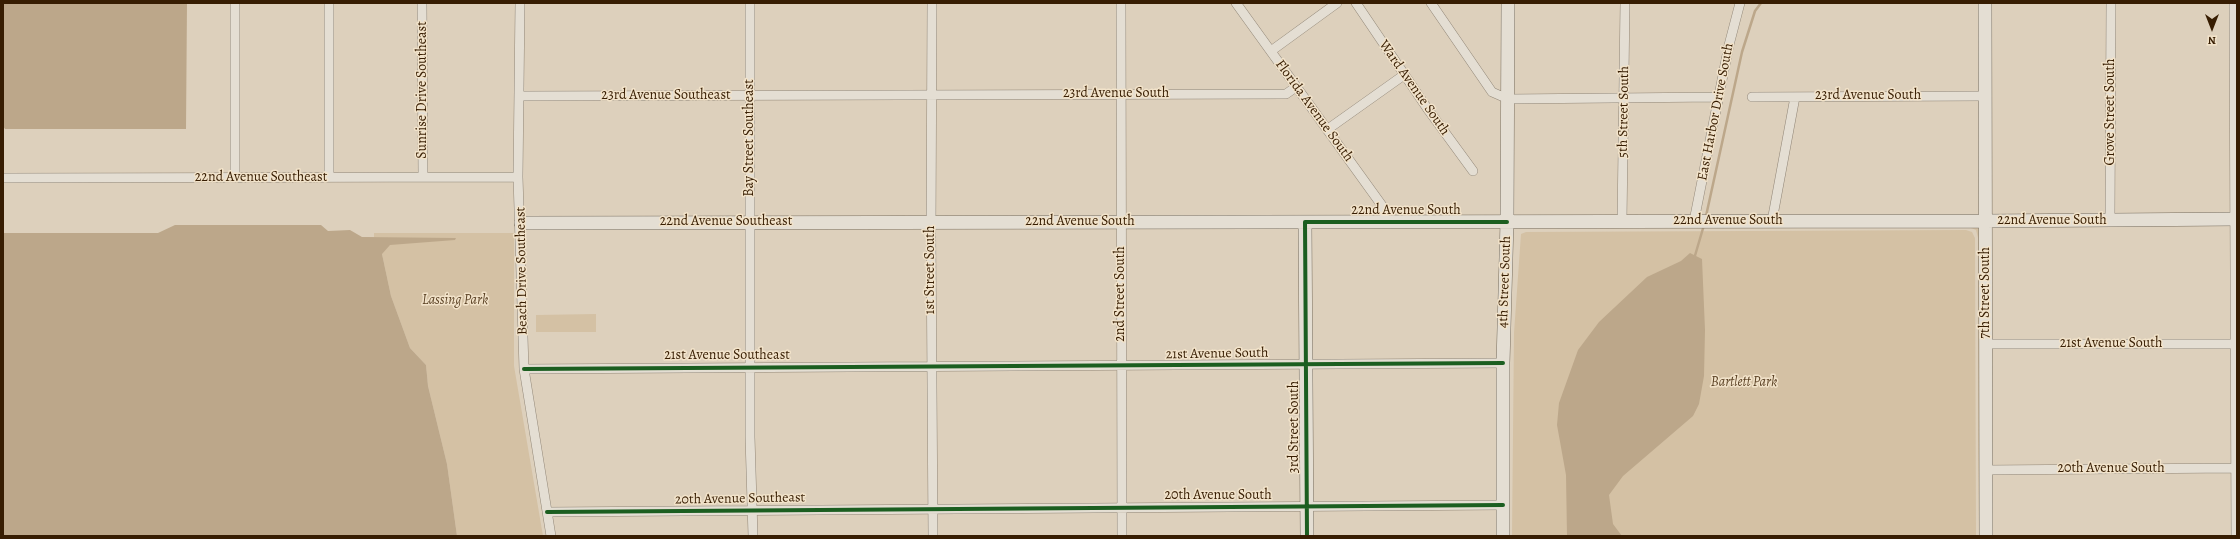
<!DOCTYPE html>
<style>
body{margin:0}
#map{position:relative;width:2240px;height:539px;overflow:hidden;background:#ddd0bc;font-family:Alegreya,serif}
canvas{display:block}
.frame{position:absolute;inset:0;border:4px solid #371d02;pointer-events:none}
.north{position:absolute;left:2192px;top:8px;width:40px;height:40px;-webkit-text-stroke:3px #f2e3ca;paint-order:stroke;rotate:180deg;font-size:11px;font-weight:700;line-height:16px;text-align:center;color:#371d02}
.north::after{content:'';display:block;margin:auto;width:14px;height:18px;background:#371d02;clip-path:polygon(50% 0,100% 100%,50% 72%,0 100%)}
</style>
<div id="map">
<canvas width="2240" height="539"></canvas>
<div class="frame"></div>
<div class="north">N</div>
</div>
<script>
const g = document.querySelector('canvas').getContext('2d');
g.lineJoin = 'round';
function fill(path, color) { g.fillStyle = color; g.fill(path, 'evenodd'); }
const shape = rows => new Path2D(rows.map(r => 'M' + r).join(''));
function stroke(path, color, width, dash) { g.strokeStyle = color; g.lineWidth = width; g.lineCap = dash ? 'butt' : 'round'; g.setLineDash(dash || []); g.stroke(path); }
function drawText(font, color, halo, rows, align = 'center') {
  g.font = font + ' Alegreya,serif'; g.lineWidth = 3; g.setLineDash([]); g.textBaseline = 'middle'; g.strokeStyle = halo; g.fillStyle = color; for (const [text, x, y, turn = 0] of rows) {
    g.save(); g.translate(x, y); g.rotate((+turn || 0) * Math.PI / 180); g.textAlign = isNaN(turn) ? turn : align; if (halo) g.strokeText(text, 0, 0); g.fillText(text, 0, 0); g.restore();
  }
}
fill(shape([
 [1966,226,1981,226,1981,536,1979,536,1978,442,1978,238,1976,230],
 [1966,230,1972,232,1975,238,1976,536,1512,536,1514,333,1521,234,1526,232],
 [374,233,514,233,514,366,543,536,457,536,447,464,428,386,426,365,410,348,391,296,382,254,365,237,374,237],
 [596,314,596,332,536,332,536,315]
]), '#d4c1a4');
fill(shape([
 [3,3,187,3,186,129,5,129,3,126],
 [175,225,321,225,328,231,350,230,362,237,456,238,455,240,390,245,382,254,391,296,410,348,426,365,428,386,447,464,457,536,3,536,3,233,158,233],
 [1690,253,1702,259,1705,330,1704,376,1699,404,1693,416,1623,476,1609,495,1613,524,1622,536,1567,536,1566,475,1557,425,1559,403,1578,350,1599,322,1647,277,1681,261]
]), '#bca78a');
stroke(shape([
 [1706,216,1742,52,1755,11,1761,3],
 [1694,259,1704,225]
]), '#bca78a', 2.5);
const street = shape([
 [235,3,235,178],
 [329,3,329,177],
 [422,3,423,177],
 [520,3,518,177,524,369,551,536],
 [750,3,750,437,753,536],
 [932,3,931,235,933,536],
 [1121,3,1122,536],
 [1236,3,1383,207,1385,222],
 [1356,3,1427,108,1473,171],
 [1431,3,1492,92,1508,99,1719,97],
 [2234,3,2236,536],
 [1271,51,1337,3],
 [520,96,1286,94,1296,87],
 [1752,97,1984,96],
 [1328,129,1404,75],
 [3,178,518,177],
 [2110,220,2111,3],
 [1622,221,1625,3],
 [1694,221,1729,45,1740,3],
 [1772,221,1795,97],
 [1986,344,2237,344],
 [524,369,1503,363],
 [1985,470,2237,468],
 [547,512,1503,505]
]);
const secondary = shape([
 [1985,3,1986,536],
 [1305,222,1307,536],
 [521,223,1985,221,2237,219],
 [1503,536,1503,363,1507,222,1508,3]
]);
stroke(street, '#918677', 10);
stroke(secondary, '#786e5f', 14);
stroke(street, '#e4ded3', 9);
stroke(secondary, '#e4ded3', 13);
stroke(shape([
 [524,369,1503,363],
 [547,512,1503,505],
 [1307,536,1305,222,1507,222]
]), '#1b5e20', 4);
drawText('14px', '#371d02', '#f2e3ca', [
 ["Ward Avenue South",1414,88,55],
 ["Sunrise Drive Southeast",423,90,-90],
 ["23rd Avenue South",1116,94],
 ["23rd Avenue Southeast",666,96],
 ["23rd Avenue South",1868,96],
 ["Florida Avenue South",1314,111,54],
 ["5th Street South",1624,112,-89],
 ["East Harbor Drive South",1716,112,-79],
 ["Grove Street South",2111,112,-90],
 ["Bay Street Southeast",750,138,-90],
 ["22nd Avenue Southeast",261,178],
 ["22nd Avenue South",1406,211],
 ["22nd Avenue South",1728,221],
 ["22nd Avenue South",2052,221],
 ["22nd Avenue Southeast",726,222],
 ["22nd Avenue South",1080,222],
 ["1st Street South",931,270,-90],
 ["Beach Drive Southeast",522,271,-91],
 ["4th Street South",1505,282,-88],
 ["7th Street South",1986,293,-90],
 ["2nd Street South",1121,294,-90],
 ["21st Avenue South",2111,344],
 ["21st Avenue South",1217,354,-1],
 ["21st Avenue Southeast",727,356],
 ["3rd Street South",1295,427,-90],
 ["20th Avenue South",2111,469],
 ["20th Avenue South",1218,496],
 ["20th Avenue Southeast",740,499,-1]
]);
drawText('italic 14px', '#5c4326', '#f2e3ca', [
 ["Lassing Park",455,301],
 ["Bartlett Park",1744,383]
]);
</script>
